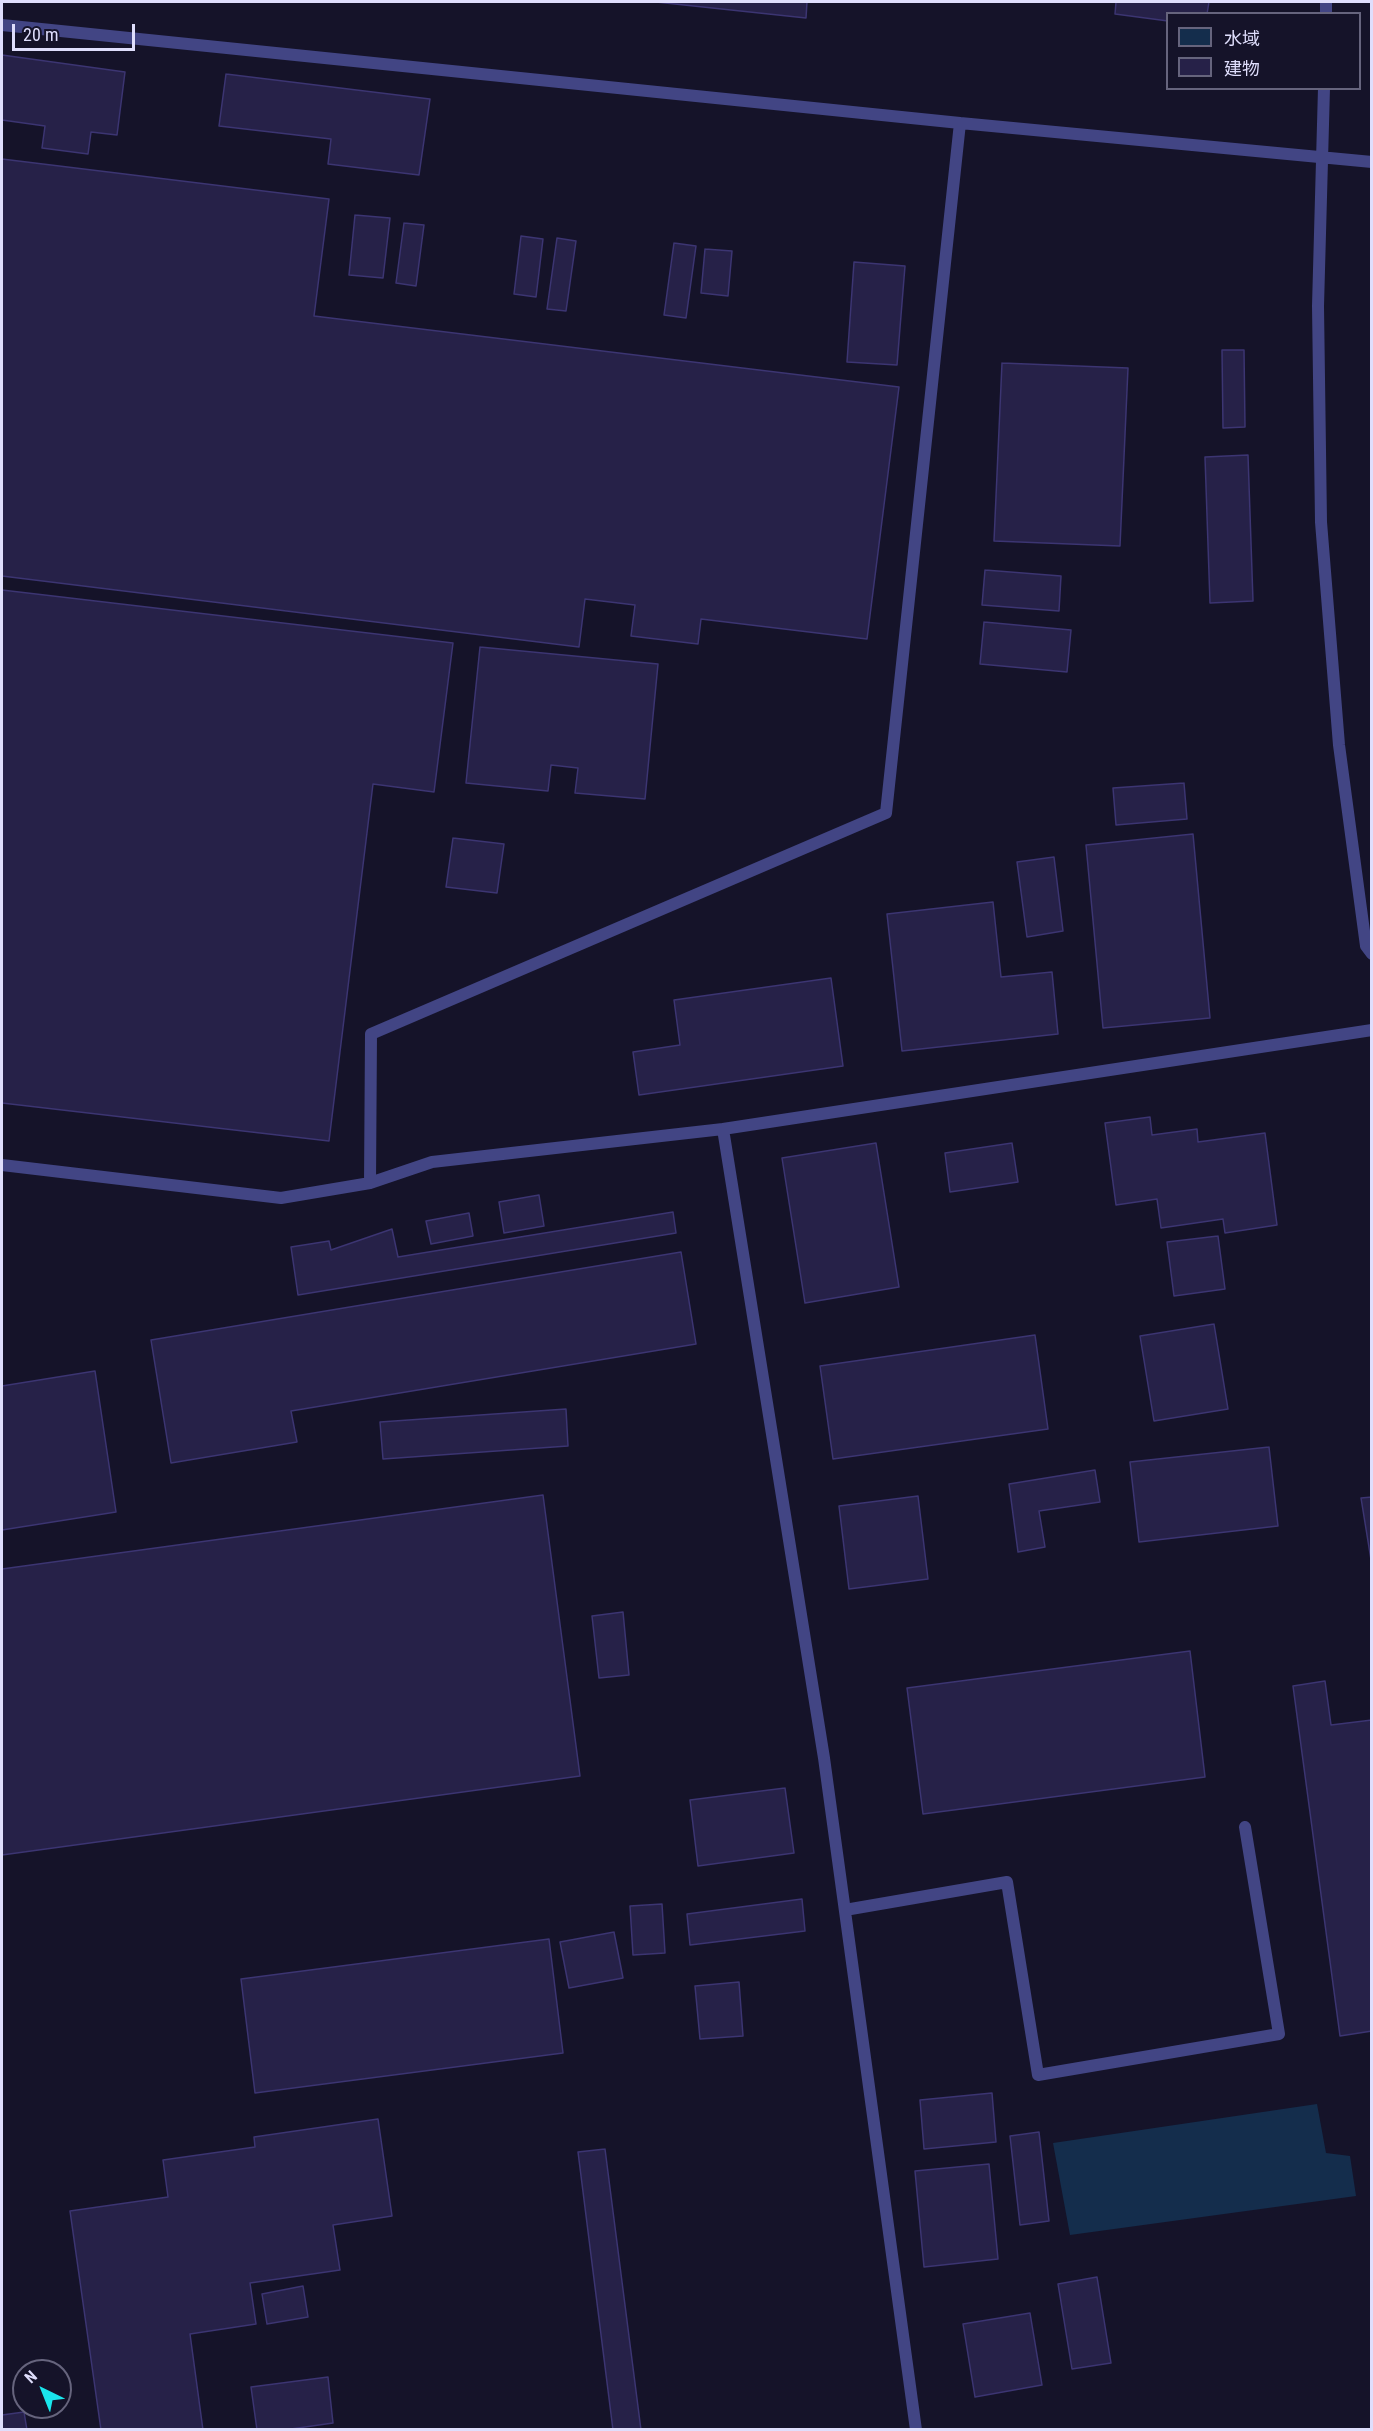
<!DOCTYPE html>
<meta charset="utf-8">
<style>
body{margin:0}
#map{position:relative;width:1373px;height:2431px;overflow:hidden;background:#151329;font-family:"Roboto Condensed","Noto Sans JP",sans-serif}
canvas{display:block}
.frame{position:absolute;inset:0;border:3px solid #dfdefc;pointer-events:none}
.legend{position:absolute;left:1166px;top:12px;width:195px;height:78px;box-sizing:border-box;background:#151329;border:2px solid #66647d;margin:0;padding:8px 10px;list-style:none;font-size:18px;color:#dfdefc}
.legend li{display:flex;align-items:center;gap:12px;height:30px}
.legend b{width:30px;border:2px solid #66647d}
.north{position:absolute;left:12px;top:2359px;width:60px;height:60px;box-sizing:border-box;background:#151329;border:2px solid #66647d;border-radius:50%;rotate:317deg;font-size:16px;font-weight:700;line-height:24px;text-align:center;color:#dfdefc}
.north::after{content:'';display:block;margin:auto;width:21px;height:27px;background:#1ae6ec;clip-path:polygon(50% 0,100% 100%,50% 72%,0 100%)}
.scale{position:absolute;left:12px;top:24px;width:123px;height:27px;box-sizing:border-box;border:3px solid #dfdefc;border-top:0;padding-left:8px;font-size:18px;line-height:21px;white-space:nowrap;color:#dfdefc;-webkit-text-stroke:4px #151329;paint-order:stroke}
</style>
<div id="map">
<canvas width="1373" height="2431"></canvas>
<div class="frame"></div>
<ul class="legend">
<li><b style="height:16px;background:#142d4c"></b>水域</li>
<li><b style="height:16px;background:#262148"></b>建物</li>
</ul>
<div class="north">N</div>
<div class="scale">20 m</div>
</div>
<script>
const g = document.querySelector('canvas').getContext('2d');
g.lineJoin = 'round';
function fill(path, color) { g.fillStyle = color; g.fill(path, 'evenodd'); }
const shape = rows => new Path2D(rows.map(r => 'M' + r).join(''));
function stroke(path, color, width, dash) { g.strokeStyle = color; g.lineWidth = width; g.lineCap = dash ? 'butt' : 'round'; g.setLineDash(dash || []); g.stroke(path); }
fill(shape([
 [1317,2104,1326,2153,1350,2156,1356,2196,1070,2235,1053,2143]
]), '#142d4c');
const building = shape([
 [656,2,807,2,806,18,656,2],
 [1116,2,1209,2,1207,14,1168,14,1168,21,1115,14,1116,2],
 [2,55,125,72,117,135,91,132,88,154,42,148,45,126,2,120,2,55],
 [226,74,430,99,419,175,328,164,331,139,219,126,226,74],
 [2,159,329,199,314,316,899,387,867,639,701,619,698,644,631,636,635,605,585,599,579,647,2,576,2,159],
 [355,215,390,218,383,278,349,275,355,215],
 [404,223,424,225,416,286,396,283,404,223],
 [521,236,543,239,536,297,514,294,521,236],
 [557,238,576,241,566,311,547,309,557,238],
 [674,243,696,246,686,318,664,315,674,243],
 [705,249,732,251,728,296,701,293,705,249],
 [854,262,905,266,897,365,847,362,854,262],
 [1222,350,1244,350,1245,427,1223,428,1222,350],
 [1002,363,1128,368,1120,546,994,541,1002,363],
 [1248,455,1253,601,1210,603,1205,457,1248,455],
 [985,570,1061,576,1059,611,982,605,985,570],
 [2,590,453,643,434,792,373,784,329,1141,2,1103,2,590],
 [984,622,1071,630,1067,672,980,664,984,622],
 [480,647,658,664,645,799,575,793,578,768,551,765,548,791,466,783,480,647],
 [1184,783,1187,819,1116,825,1113,788,1184,783],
 [1193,834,1210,1018,1103,1028,1086,845,1193,834],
 [453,838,504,844,497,893,446,887,453,838],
 [1054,857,1063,931,1027,937,1017,862,1054,857],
 [993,902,1001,977,1052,972,1058,1034,902,1051,887,914,993,902],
 [831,978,843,1066,639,1095,633,1052,680,1045,674,1000,831,978],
 [1150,1117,1152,1135,1197,1129,1198,1142,1265,1133,1277,1225,1225,1233,1223,1219,1161,1228,1157,1199,1116,1205,1105,1123,1150,1117],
 [876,1143,899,1287,805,1303,782,1158,876,1143],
 [1012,1143,1018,1182,950,1192,945,1153,1012,1143],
 [539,1195,544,1226,504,1233,499,1202,539,1195],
 [673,1212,676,1233,298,1295,291,1247,329,1241,331,1250,392,1229,398,1257,673,1212],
 [469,1213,473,1236,431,1244,426,1221,469,1213],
 [1218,1236,1225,1289,1174,1296,1167,1242,1218,1236],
 [681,1252,696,1344,291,1411,297,1442,171,1463,151,1340,681,1252],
 [1214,1324,1228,1409,1154,1421,1140,1336,1214,1324],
 [1035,1335,1048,1429,833,1459,820,1366,1035,1335],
 [95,1371,116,1512,2,1530,2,1386,95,1371],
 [566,1409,568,1446,383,1459,380,1422,566,1409],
 [1269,1447,1278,1526,1139,1542,1130,1462,1269,1447],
 [1095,1470,1100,1502,1039,1511,1045,1547,1018,1552,1009,1484,1095,1470],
 [543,1495,580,1776,2,1855,2,1569,543,1495],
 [918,1496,928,1579,849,1589,839,1506,918,1496],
 [1372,1497,1372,1566,1361,1498,1372,1497],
 [623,1612,629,1675,599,1678,592,1616,623,1612],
 [1190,1651,1205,1777,923,1814,907,1688,1190,1651],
 [1325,1681,1331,1725,1372,1720,1372,2031,1340,2036,1293,1686,1325,1681],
 [785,1788,794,1853,698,1866,690,1800,785,1788],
 [802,1899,805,1931,690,1945,687,1914,802,1899],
 [662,1904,665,1953,633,1955,630,1906,662,1904],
 [614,1932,623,1978,569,1988,560,1942,614,1932],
 [549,1939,563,2053,255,2093,241,1979,549,1939],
 [739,1982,743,2036,700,2039,695,1986,739,1982],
 [992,2093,996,2142,924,2149,920,2100,992,2093],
 [378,2119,392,2216,333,2225,340,2270,250,2283,256,2324,190,2334,203,2430,101,2430,70,2211,168,2197,163,2160,255,2147,254,2137,378,2119],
 [1039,2132,1049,2221,1020,2225,1010,2136,1039,2132],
 [605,2149,641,2430,613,2430,578,2152,605,2149],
 [989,2164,998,2259,924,2267,915,2171,989,2164],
 [1097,2277,1111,2363,1072,2369,1058,2284,1097,2277],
 [303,2286,308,2317,267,2324,262,2294,303,2286],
 [1030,2313,1042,2385,975,2397,963,2324,1030,2313],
 [328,2377,333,2423,284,2430,257,2430,251,2387,328,2377],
 [24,2412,27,2430,2,2430,2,2415,24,2412]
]);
fill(building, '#262148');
stroke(building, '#3c3572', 1.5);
stroke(shape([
 [1326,14,1326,2],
 [2,25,960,123,1372,162],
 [1324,88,1318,306,1321,522,1339,745,1366,946,1372,954],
 [723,1129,824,1758,916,2430],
 [2,1165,281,1198,370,1183,432,1162,723,1129,1372,1030],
 [370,1183,371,1034,886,813,960,123],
 [845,1910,1007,1882,1038,2075,1279,2034,1245,1827]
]), '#424584', 12);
</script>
